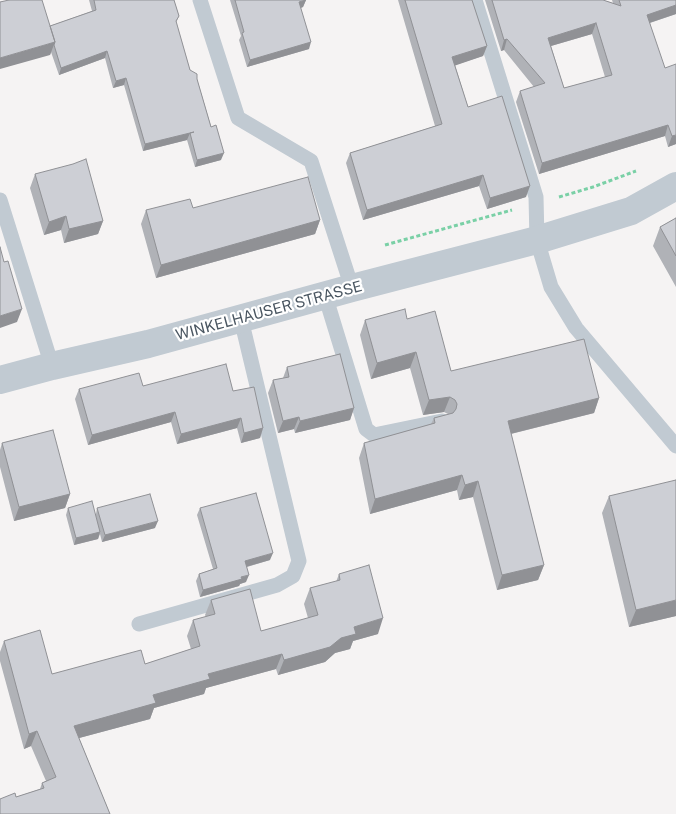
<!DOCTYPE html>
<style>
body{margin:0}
canvas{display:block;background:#f5f3f3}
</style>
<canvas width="676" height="814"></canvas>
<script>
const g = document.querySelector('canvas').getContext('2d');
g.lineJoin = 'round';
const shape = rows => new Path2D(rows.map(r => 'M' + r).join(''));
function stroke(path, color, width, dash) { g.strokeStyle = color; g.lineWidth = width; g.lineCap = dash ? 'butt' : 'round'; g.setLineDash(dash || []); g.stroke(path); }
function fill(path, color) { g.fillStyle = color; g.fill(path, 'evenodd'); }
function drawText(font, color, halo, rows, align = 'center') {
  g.font = font + ' "Public Sans",sans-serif'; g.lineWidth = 4.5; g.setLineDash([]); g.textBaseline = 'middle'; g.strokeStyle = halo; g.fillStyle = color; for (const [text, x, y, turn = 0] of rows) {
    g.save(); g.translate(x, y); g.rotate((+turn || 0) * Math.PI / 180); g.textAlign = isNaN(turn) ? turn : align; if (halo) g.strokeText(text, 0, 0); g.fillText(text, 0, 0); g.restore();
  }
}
stroke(shape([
 [559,197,593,187,636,171],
 [385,245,512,210]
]), '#7ad0a6', 3, [4, 2.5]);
stroke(shape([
 [200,0,238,118,311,161,352,288],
 [475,0,536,197,537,240,551,287,576,328,676,446],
 [0,200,52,366],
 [325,295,366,429,374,435,442,421],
 [139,624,277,585,293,576,299,561,241,319]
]), '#c1cad2', 15);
stroke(shape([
 [0,380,52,366,148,344,352,288,537,240,631,211,676,186]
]), '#c1cad2', 28);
fill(shape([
 [89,0,174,0,179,16,176,23,190,70,197,79,221,160,195,167,187,140,143,151,124,85,113,88,105,58,59,75,51,52,50,55,50,26,92,11],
 [230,0,306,0,303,7,301,8,309,49,247,67,239,40,241,36],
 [398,0,472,0,487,46,483,56,455,65,468,107,526,197,487,209,479,186,363,220,346,163,350,153,435,126],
 [485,0,603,0,613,3,612,0,676,0,676,14,650,23,676,144,668,147,665,136,539,174,516,102,520,91,534,87,504,50,501,51],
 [592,34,605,77,564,88,551,46],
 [35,174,103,221,98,234,64,243,61,230,44,235,30,188],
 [193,208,320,220,315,234,156,278,141,224,146,210],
 [676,218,676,287,653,246,660,227],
 [407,319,451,371,599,398,594,413,511,434,544,565,538,580,497,590,473,497,459,500,457,490,370,514,359,458,364,443,431,424,434,418,448,414,444,412,423,415,410,368,371,379,360,335,365,320],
 [287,367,354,408,350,420,295,433,294,429,278,433,268,393,273,380,283,378],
 [143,386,233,391,263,428,260,438,241,443,237,428,177,444,171,422,88,445,75,399,79,389],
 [2,443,70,494,65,508,14,521,0,467,0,450],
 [609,496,676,616,629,627,602,513],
 [68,508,96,514,97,508,155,528,102,542,100,534,98,539,74,545,66,515],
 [200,508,270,560,247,567,246,582,240,584,239,586,200,597,196,581,199,574,213,569,197,515],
 [339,574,378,634,353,641,350,649,335,653,325,662,278,675,276,669,206,688,204,694,154,708,150,719,79,738,110,814,16,797,40,789,42,783,46,781,31,746,24,749,0,661,0,652,4,641,52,674,145,664,191,649,187,636,193,620,206,617,205,615,211,600,261,631,308,618,304,604,310,588,336,582]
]), '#b0b2b7');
fill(shape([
 [306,0,303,7,297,9,299,2],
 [676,5,676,14,643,25,647,15],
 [596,23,592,34,544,48,548,38],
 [507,39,504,50,501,51,504,40],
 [55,42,50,55,0,69,0,58],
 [311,42,309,49,247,67,250,60],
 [487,46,483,56,448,68,452,57],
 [107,51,105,58,59,75,61,68],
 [126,78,124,85,113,88,116,81],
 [668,125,665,136,539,174,542,163],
 [190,133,187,140,143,151,145,144],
 [676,135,676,144,668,147,672,136],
 [224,153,221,160,195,167,197,160],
 [483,175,479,186,363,220,367,210],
 [530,186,526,197,487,209,490,198],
 [66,216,61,230,44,235,49,222],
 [320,220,315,234,156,278,161,265],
 [103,221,98,234,64,243,69,229],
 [22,309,17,322,0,328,0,316],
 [416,352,410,368,371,379,377,363],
 [450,397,444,412,423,415,429,400],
 [599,398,594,413,502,436,508,421],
 [354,408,350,420,295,433,300,421],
 [175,412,171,422,88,445,92,435],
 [299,417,294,429,278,433,283,421],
 [241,418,237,428,177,444,181,434],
 [263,428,260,438,241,443,244,433],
 [462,475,457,490,370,514,375,499],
 [478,481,473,497,459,500,465,485],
 [70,494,65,508,14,521,19,507],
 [158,521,155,528,102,542,105,535],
 [100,532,98,539,74,545,76,538],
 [273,553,270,560,242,568,245,561],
 [544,565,538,580,497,590,502,575],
 [249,575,246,582,240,584,239,586,200,597,203,590],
 [676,600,676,616,629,627,636,610],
 [383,618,378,634,353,641,350,649,335,653,325,662,278,675,284,660,341,638,354,627],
 [282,654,276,669,206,688,204,694,154,708,150,719,68,741,74,726,208,674],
 [37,731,31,746,24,749,29,734]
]), '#909195');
const building = shape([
 [9,0,42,0,55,42,0,58,0,2,9,0],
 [94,0,174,0,179,16,176,21,190,70,197,74,197,79,211,127,216,125,224,153,197,160,190,133,194,132,145,144,126,78,116,81,107,51,61,68,54,45,55,42,50,26,96,10,94,0],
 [235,0,306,0,299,2,311,42,250,60,242,33,244,32,235,0],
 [405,0,472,0,487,46,452,57,468,107,502,96,530,186,490,198,483,175,367,210,350,153,442,124,405,0],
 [492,0,603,0,621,6,619,0,676,0,676,5,647,15,665,68,676,64,676,135,672,136,668,125,542,163,520,91,545,83,507,39,504,40,492,0],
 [596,23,612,75,564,88,548,38,596,23],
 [86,159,103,221,69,229,66,216,49,222,35,174,73,164,86,159],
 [308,177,320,220,161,265,146,210,190,199,193,208,308,177],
 [676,218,676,256,660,227,676,218],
 [0,247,4,262,8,261,22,309,0,316,0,247],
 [405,309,407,319,435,311,451,371,584,339,599,398,508,421,544,565,502,575,478,481,465,485,462,475,375,499,364,443,435,423,434,418,453,413,456,409,457,404,455,400,450,397,429,400,416,352,377,363,365,320,405,309],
 [340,354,354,408,300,421,299,417,283,421,273,380,289,377,287,367,340,354],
 [226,364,233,391,254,387,263,428,244,433,241,418,181,434,175,412,92,435,79,389,139,373,143,386,226,364],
 [53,430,70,494,19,507,2,443,53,430],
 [676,480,676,600,636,610,609,496,676,480],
 [256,493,273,553,245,561,249,575,241,577,242,579,203,590,199,574,217,568,200,508,256,493],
 [150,494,158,521,105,535,97,508,150,494],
 [92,501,100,532,76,538,68,508,92,501],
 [369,565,383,618,354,627,356,634,341,638,330,647,284,660,282,654,208,674,210,679,153,695,156,703,74,726,110,814,0,814,0,799,15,793,16,797,44,788,42,783,56,777,37,731,29,734,4,641,40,630,52,674,141,650,145,664,200,646,193,620,215,614,211,600,250,589,261,631,318,615,310,588,340,580,339,574,369,565]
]);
fill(building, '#cdcfd5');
stroke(building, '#909195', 1);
drawText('15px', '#4a5661', '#fff', [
 ["WINKELHAUSER STRASSE",269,311,-15]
]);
</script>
